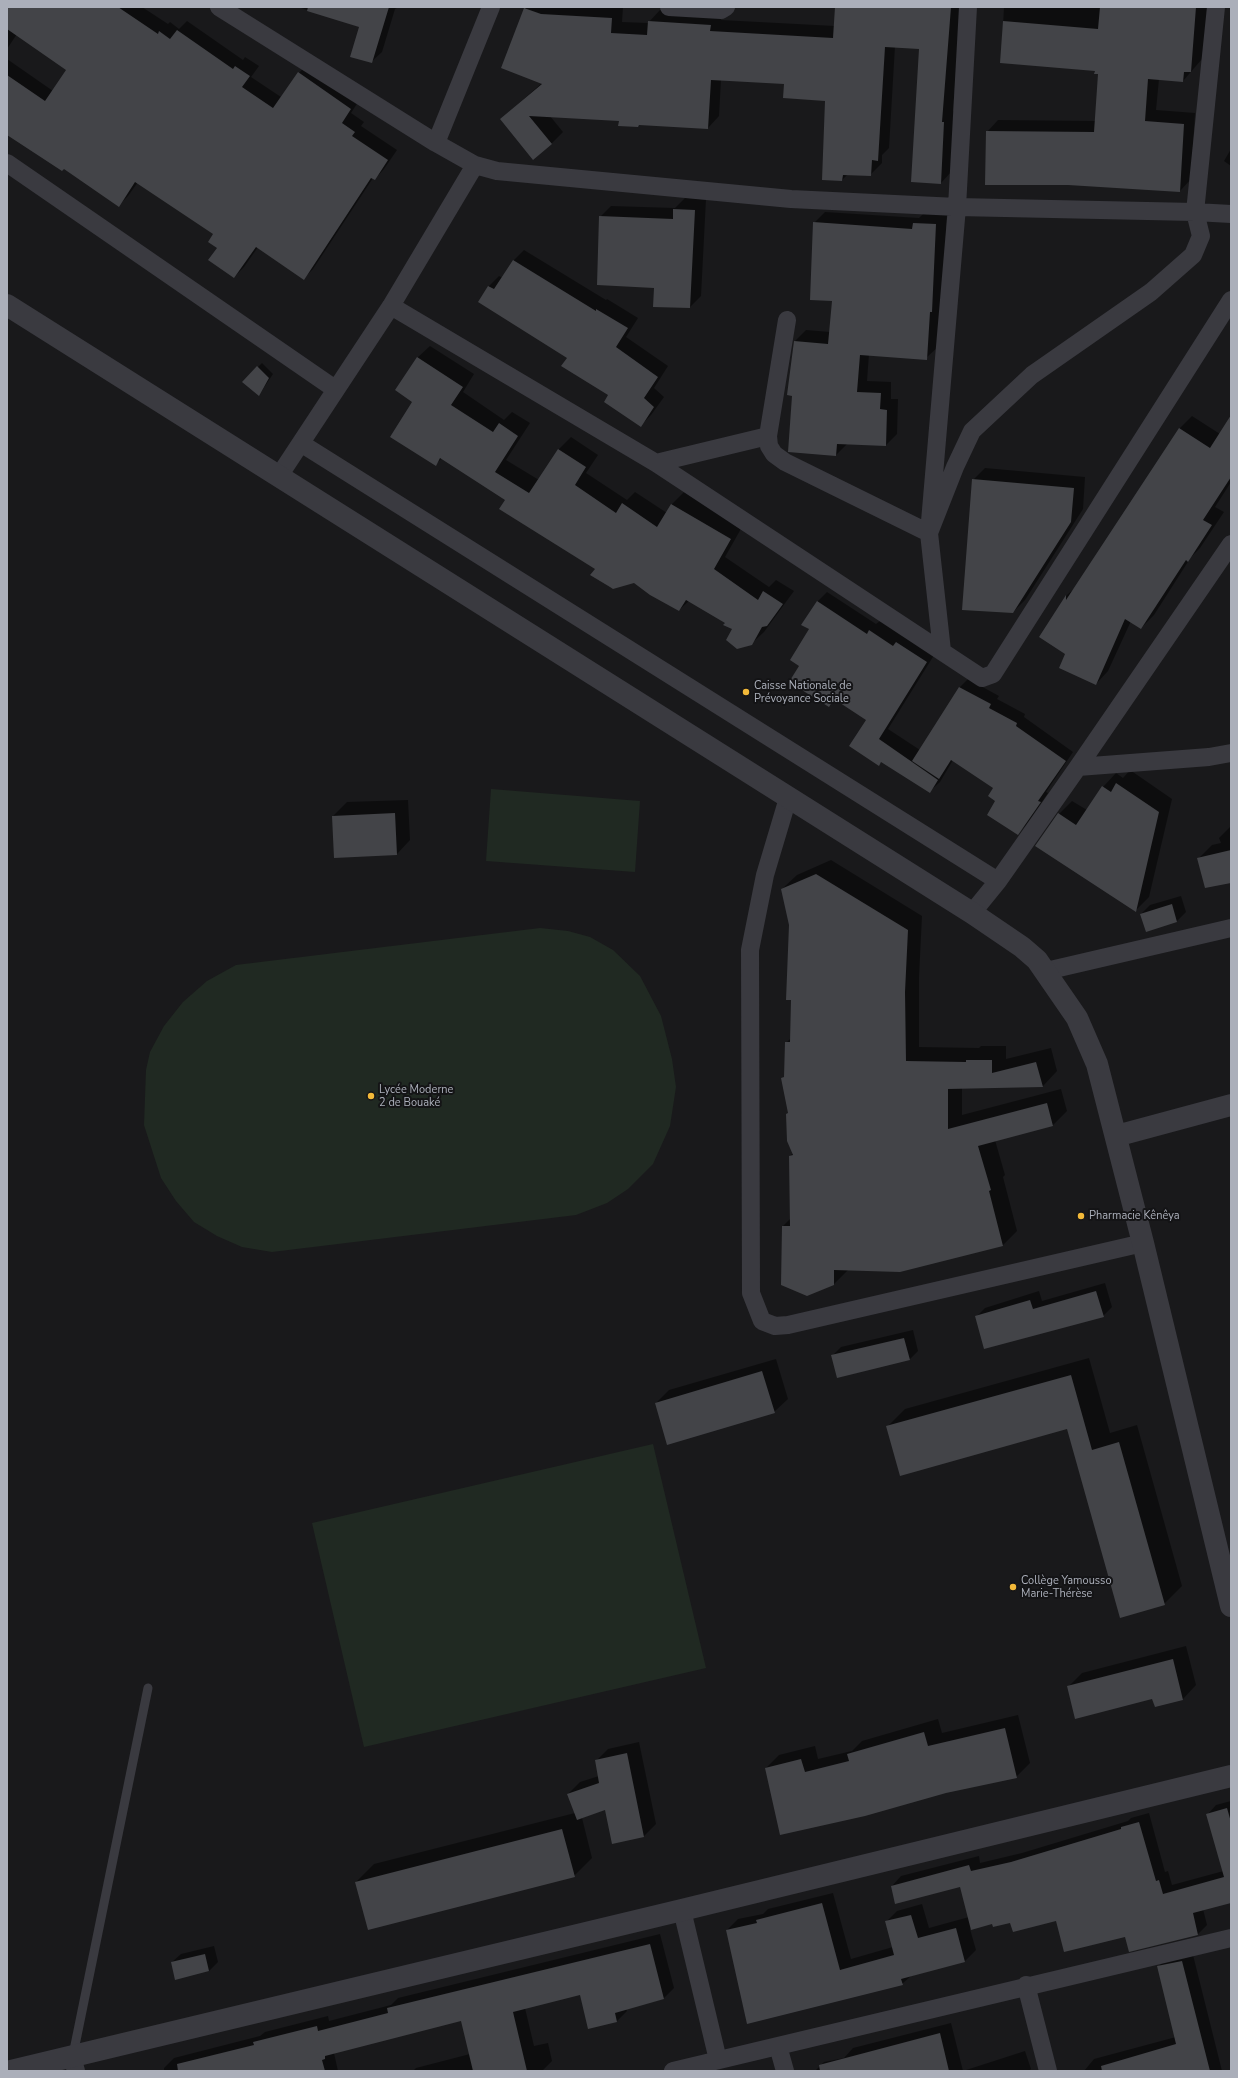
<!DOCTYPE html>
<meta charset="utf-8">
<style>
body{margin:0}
#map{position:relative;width:1238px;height:2078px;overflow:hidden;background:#19191b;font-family:"Nunito Sans",sans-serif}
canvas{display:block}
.frame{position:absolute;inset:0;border:8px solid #abafba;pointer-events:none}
</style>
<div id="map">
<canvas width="1238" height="2078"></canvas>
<div class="frame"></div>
</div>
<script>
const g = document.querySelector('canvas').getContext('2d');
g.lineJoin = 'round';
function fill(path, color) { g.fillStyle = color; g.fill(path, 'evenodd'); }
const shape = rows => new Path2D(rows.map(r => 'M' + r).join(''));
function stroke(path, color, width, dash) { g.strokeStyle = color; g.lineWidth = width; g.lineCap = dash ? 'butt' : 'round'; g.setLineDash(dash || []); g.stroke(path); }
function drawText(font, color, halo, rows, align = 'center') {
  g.font = font + ' "Nunito Sans",sans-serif'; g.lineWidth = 4; g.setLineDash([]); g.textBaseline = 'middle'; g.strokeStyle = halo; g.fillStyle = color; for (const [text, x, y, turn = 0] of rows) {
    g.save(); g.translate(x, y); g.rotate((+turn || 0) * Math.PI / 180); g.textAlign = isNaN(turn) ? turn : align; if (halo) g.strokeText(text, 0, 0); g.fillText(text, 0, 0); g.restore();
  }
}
fill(shape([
 [491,789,640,801,635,872,486,861],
 [540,928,568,931,590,937,613,950,640,976,661,1016,672,1059,676,1087,670,1126,653,1164,628,1189,607,1203,576,1215,272,1252,242,1247,217,1236,194,1222,176,1201,161,1178,144,1125,146,1070,150,1052,164,1026,183,1002,207,981,236,965],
 [653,1444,706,1668,364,1747,312,1523]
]), '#202922');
fill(shape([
 [7,7,142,7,168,24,170,22,179,29,187,21,243,60,245,57,259,66,251,77,281,97,299,73,308,63,360,99,351,113,364,122,361,126,397,150,384,169,375,179,373,178,313,269,304,278,258,247,244,267,234,277,218,248,215,234,138,182,128,196,118,206,7,124,7,59,53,91,68,69,17,34,7,49],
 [298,7,399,7,395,9,382,52,371,62,360,27],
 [527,7,623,7,622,22,648,23,660,10,722,14,721,20,835,26,836,7,961,7,953,111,955,111,952,171,941,183,920,48,895,46,889,148,882,155,882,163,870,175,848,174,842,180,826,100,785,83,721,80,719,116,708,128,640,124,638,126,620,120,550,116,563,132,551,144,501,119,542,83,525,9],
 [1004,7,1208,7,1202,59,1183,81,1159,79,1156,110,1195,113,1191,179,1180,191,987,132,998,120,1096,121,1099,73,1096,70,1001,62],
 [1231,149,1231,166,1224,161],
 [685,198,706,199,701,296,690,307,655,287,600,217,611,206,675,208],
 [825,212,919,218,925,212,947,213,943,300,938,347,926,358,869,354,867,381,891,382,891,399,898,399,897,434,886,445,847,444,836,455,795,341,806,330,830,332,833,300,814,223],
 [524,250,606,300,607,299,638,318,626,337,668,366,654,388,664,397,651,415,641,425,568,358,480,302,489,286,499,276,503,278,514,260],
 [430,346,474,374,463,392,504,420,512,412,530,423,506,460,539,480,559,449,571,437,598,455,586,473,627,500,635,492,667,513,671,505,684,492,742,527,725,557,769,587,776,580,794,591,764,632,751,644,726,622,689,601,679,610,635,581,596,569,501,509,507,500,442,458,435,465,414,401,417,358],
 [262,363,273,374,259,395,243,382],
 [1192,416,1220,434,1231,416,1231,482,1215,507,1224,512,1200,548,1191,557,1154,615,1141,628,1131,621,1108,671,1096,684,1066,654,1041,637,1067,595,1077,586,1180,428],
 [985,468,1085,477,1083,509,1025,600,1013,612,973,480],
 [827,592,876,624,880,621,936,652,888,729,920,750,960,687,968,679,999,696,997,699,1025,714,1024,717,1073,752,1046,792,1048,793,1026,825,1018,833,995,788,953,760,940,782,930,791,882,761,878,765,868,719,835,699,829,706,800,666,817,602],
 [1130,770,1172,799,1149,897,1136,910,1059,814,1072,801,1087,810,1103,787,1116,773,1123,778],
 [408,800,410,840,397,854,333,816,347,802],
 [1231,826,1231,882,1198,859,1212,845,1221,843,1219,838],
 [831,860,922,916,919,977,919,1047,979,1048,981,1046,1006,1046,1006,1059,1051,1048,1057,1071,1043,1086,962,1088,962,1115,1061,1089,1067,1111,1053,1125,995,1140,1005,1175,1003,1177,1017,1231,1003,1245,848,1270,834,1284,783,1226,791,1218,790,1156,793,1153,789,1112,783,1078,785,1076,786,1043,791,1038,792,999,790,925,782,889,797,875],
 [1181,896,1186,912,1177,921,1146,931,1141,914,1150,905],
 [1105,1283,1112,1307,1103,1316,976,1317,985,1308,1039,1291,1042,1301],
 [913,1330,918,1351,909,1360,832,1356,841,1347],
 [1089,1358,1110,1433,1137,1425,1182,1586,1164,1604,1068,1428,887,1427,905,1409],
 [776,1359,788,1399,774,1412,656,1403,669,1390],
 [1186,1646,1196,1685,1183,1699,1155,1706,1153,1697,1068,1687,1082,1673],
 [1018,1715,1030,1763,1016,1777,946,1792,766,1768,779,1755,815,1746,818,1759,852,1751,862,1741,938,1719,942,1733],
 [639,1742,656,1824,644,1836,613,1843,606,1809,582,1818,592,1858,574,1876,356,1882,374,1864,575,1813,568,1794,580,1782,599,1776,596,1761,608,1749],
 [1231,1801,1231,1861,1208,1814,1216,1805],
 [1149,1813,1165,1872,1168,1871,1172,1885,1231,1869,1231,1902,1203,1909,1207,1925,1198,1934,1126,1936,1057,1920,993,1922,970,1929,976,1950,965,1961,911,1976,902,1984,748,2023,727,1930,738,1919,763,1914,768,1909,833,1893,851,1959,893,1947,886,1922,897,1911,922,1904,929,1928,969,1917,960,1886,892,1886,901,1876,979,1856,980,1863,1022,1853,1128,1821,1131,1818],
 [660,1934,674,1988,663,1999,626,2009,627,2011,616,2022,581,1994,525,2008,534,2046,548,2043,552,2061,542,2071,413,2071,416,2068,470,2054,462,2020,334,2053,338,2071,164,2071,164,2068,174,2058,260,2036,265,2032,328,2016,329,2021,391,2005,398,1998],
 [214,1946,218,1962,209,1971,172,1962,181,1954],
 [1192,1951,1222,2071,1084,2071,1094,2059,1176,2037,1158,1967,1168,1957],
 [951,2023,963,2071,1025,2051,1031,2069,1029,2071,815,2071,824,2062,844,2058,853,2048]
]), '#0007');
fill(shape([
 [7,7,118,7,158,34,159,31,170,39,177,30,233,69,235,66,250,76,242,87,273,108,298,72,351,109,342,123,355,132,352,136,388,160,375,180,371,178,304,280,256,247,234,278,208,260,217,248,208,242,213,234,135,182,119,207,64,169,62,171,7,135,7,75,45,101,66,70,7,29],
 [308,7,389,7,372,63,350,57,359,27,307,11],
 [835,7,951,7,942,122,944,122,941,184,911,182,919,49,885,47,878,161,872,160,871,176,843,175,842,181,822,180,825,101,783,98,784,84,711,80,708,129,639,125,638,127,618,126,619,121,529,116,552,144,533,160,500,119,542,84,501,68,524,8,541,14,612,18,611,33,647,35,648,21,711,25,710,31,833,38],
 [1100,7,1196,7,1191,72,1184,72,1183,82,1148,79,1145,121,1184,124,1180,192,1068,185,985,185,986,131,1094,132,1098,74,1094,74,1095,71,1000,63,1003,21,1098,29],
 [673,209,695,210,690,308,653,307,654,288,597,285,599,216,673,219],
 [813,222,912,229,913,223,936,224,932,312,930,312,927,360,860,355,857,392,881,393,880,409,887,410,886,446,837,444,836,456,788,452,792,396,787,395,794,341,828,344,832,301,810,300],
 [513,260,596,311,596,309,628,328,616,347,658,377,644,398,654,407,641,427,604,402,608,395,561,366,567,358,478,302,488,286,494,289],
 [417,357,463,387,451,405,493,432,499,423,518,436,495,472,529,493,558,449,586,467,575,485,616,513,622,503,657,527,671,504,731,539,714,569,758,600,763,591,783,604,767,626,762,627,752,645,737,649,726,640,732,629,723,625,725,623,686,600,679,611,650,595,634,583,613,589,610,587,590,575,595,569,499,509,505,500,440,458,436,466,390,437,412,402,395,390],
 [257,366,269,378,259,396,242,382],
 [1231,415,1231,477,1203,520,1212,525,1188,562,1186,560,1141,629,1125,619,1096,685,1059,668,1065,654,1039,637,1066,595,1066,600,1179,428,1210,448],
 [972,479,1074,488,1071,522,1013,613,962,610],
 [817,601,867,634,869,630,893,646,896,642,927,662,879,739,938,780,930,793,881,762,879,766,849,746,866,720,834,699,829,707,789,682,799,666,790,660,809,629,801,625],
 [959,687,991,704,989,708,1017,723,1016,726,1066,761,1038,801,1041,802,1018,835,987,815,995,801,988,796,993,788,951,760,939,779,912,761],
 [1116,783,1159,812,1136,912,1035,846,1058,813,1076,825,1102,786,1111,792],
 [395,813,397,855,334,858,332,816],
 [1231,850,1231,883,1205,888,1197,858],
 [816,874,908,930,905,992,906,1061,966,1062,966,1060,992,1060,992,1073,1036,1062,1043,1087,948,1089,948,1129,1047,1103,1053,1126,978,1146,991,1190,989,1191,1003,1246,900,1272,834,1270,834,1285,807,1296,781,1285,782,1226,790,1226,789,1156,793,1155,787,1141,786,1114,788,1113,781,1078,784,1077,785,1042,790,1042,791,1000,786,1000,789,925,781,889],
 [1172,904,1177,922,1146,932,1140,914],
 [1096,1291,1104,1317,984,1349,975,1316,1030,1300,1033,1309],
 [904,1338,910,1360,837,1378,831,1355],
 [762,1371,775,1413,667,1445,655,1403],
 [1071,1375,1092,1450,1119,1442,1165,1605,1120,1618,1067,1429,900,1476,886,1426],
 [1173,1659,1183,1700,1155,1707,1152,1699,1075,1719,1067,1686],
 [1005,1728,1017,1778,946,1793,865,1816,780,1835,765,1768,801,1759,805,1772,849,1761,847,1754,924,1732,928,1746],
 [627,1753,644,1837,612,1844,605,1810,577,1820,567,1794,599,1783,595,1760],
 [1227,1808,1231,1822,1231,1903,1193,1913,1198,1935,1129,1952,1125,1937,1064,1952,1056,1921,1013,1932,1010,1923,993,1927,992,1924,971,1930,960,1887,895,1904,891,1886,969,1865,971,1871,1011,1862,1121,1829,1121,1827,1139,1822,1156,1881,1159,1880,1163,1894,1224,1877,1206,1814],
 [562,1829,575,1877,368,1930,355,1882],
 [822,1903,840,1970,894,1955,885,1921,911,1915,918,1938,956,1928,965,1962,901,1979,903,1985,747,2024,726,1930,757,1923,756,1920],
 [650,1944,664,1999,615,2013,617,2022,588,2029,580,1995,513,2012,527,2071,473,2071,461,2021,325,2056,325,2059,322,2060,325,2071,178,2071,177,2064,254,2045,253,2042,317,2026,318,2031,388,2013,387,2008],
 [205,1954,209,1971,175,1980,171,1962],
 [1182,1961,1210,2071,1102,2071,1101,2066,1176,2044,1157,1966],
 [940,2033,949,2071,820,2071,819,2065]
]), '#434448');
stroke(shape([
 [73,2055,148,1688]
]), '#3a3a40', 9);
stroke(shape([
 [219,7,436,143,475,165,497,171,791,199,957,207,1195,212,1231,214],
 [669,7,721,10,726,7],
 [436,143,491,7],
 [7,163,335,389],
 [391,306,656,463,982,678,993,674,1231,300],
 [768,436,787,320],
 [302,444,998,881],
 [656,463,768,436,769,446,774,454,785,462,929,533,955,467,972,431,1032,375,1151,292,1193,255,1201,236,1195,212,1216,7],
 [279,476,391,306,475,165],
 [942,651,929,533,957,207,968,7],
 [1078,767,1209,757,1231,753],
 [788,798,765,875,750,950,751,1293,762,1321,775,1326,788,1325,1143,1243],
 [972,913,998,881,1078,767,1231,544],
 [1046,971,1231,928],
 [682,1910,718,2060],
 [1026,1985,1048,2071],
 [778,2046,785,2071],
 [72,2057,76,2071],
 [673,2071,1231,1938]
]), '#3a3a40', 18);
stroke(shape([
 [7,305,972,913,1022,947,1037,960,1077,1018,1097,1064,1143,1243,1231,1606],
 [1116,1136,1231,1105],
 [11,2071,682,1910,1231,1776]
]), '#3a3a40', 22);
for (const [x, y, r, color] of [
 [746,692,4,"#f3b939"],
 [371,1096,4,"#f3b939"],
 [1081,1216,4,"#f3b939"],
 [1013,1587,4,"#f3b939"]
]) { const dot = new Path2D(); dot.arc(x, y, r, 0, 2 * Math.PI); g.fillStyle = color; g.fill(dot); stroke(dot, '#141416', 1.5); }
drawText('11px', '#abafba', '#141416', [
 ["Caisse Nationale de",754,686],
 ["Prévoyance Sociale",754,699],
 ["Lycée Moderne",379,1090],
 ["2 de Bouaké",379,1103],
 ["Pharmacie Kênêya",1089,1216],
 ["Collège Yamousso",1021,1581],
 ["Marie-Thérèse",1021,1594]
], 'left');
</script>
